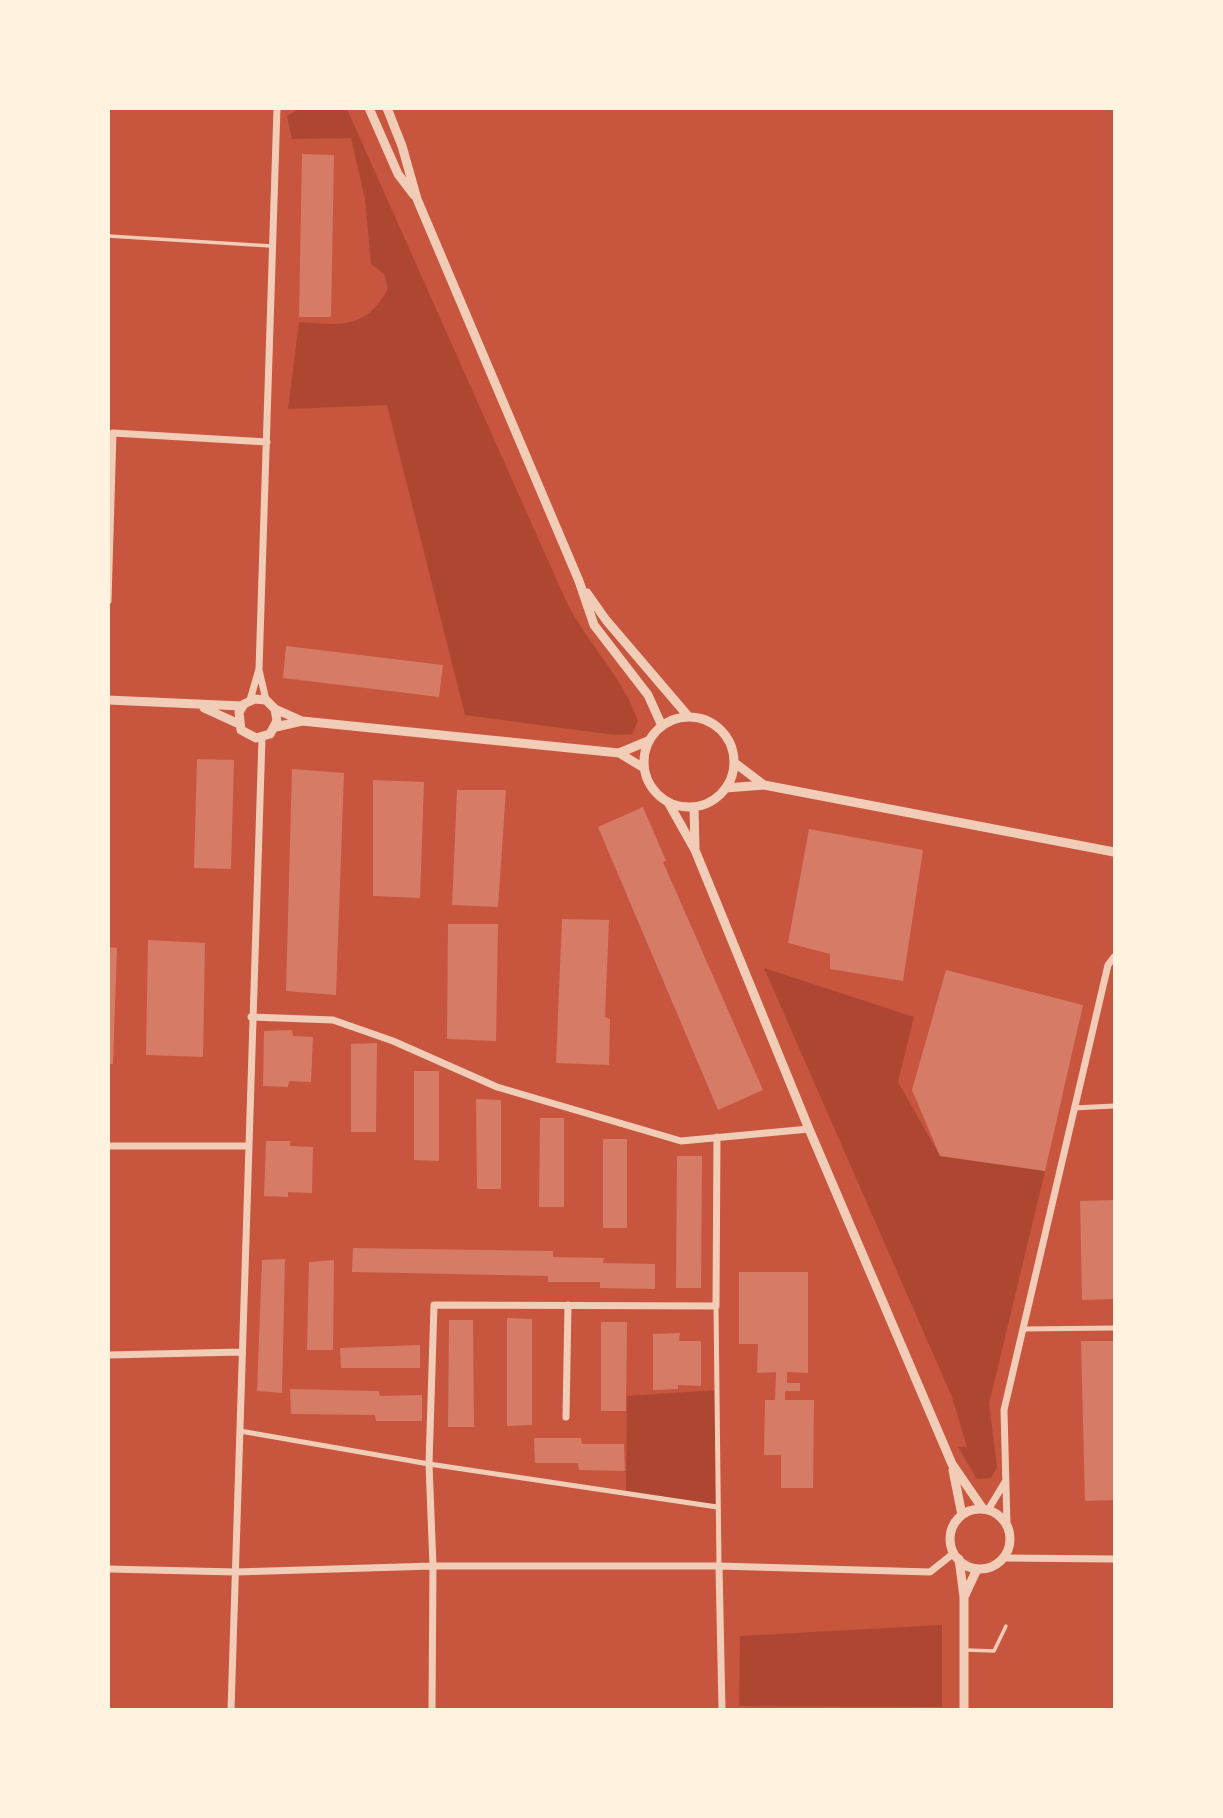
<!DOCTYPE html>
<style>
body{margin:0}
#map{position:relative;width:1223px;height:1818px;overflow:hidden;background:#c8553d;font-family:Ubuntu,sans-serif}
canvas{display:block}
.frame{position:absolute;inset:0;border:110px solid #fff3e0;pointer-events:none}
</style>
<div id="map">
<canvas width="1223" height="1818"></canvas>
<div class="frame"></div>
</div>
<script>
const ctx = document.querySelector('canvas').getContext('2d');
ctx.lineJoin = 'round';
function fill(path, color) {
  ctx.fillStyle = color;
  ctx.fill(path, 'evenodd');
}
function trace(path, color, width, dash) {
  ctx.strokeStyle = color;
  ctx.lineWidth = width;
  ctx.lineCap = dash ? 'butt' : 'round';
  ctx.setLineDash(dash || []);
  ctx.stroke(path);
}
const green = new Path2D(`
 M299,109H347L567,603C588,644 624,679 638,721L632,734L615,735L465,715L387,405L288,409L299,322C341,325 365,330 388,289L384,274L371,264L365,199L351,138L292,139L287,116Z
 M764,968L914,1017L898,1082L940,1156L1045,1171L989,1404L997,1467L991,1478L977,1479L958,1447H967L952,1397Z
 M716,1390L717,1507L626,1493L627,1396Z
 M942,1625V1707L739,1706L740,1636Z`);
const building = new Path2D(`
 M302,154L334,155L331,317H299Z
 M286,646L443,665L439,697L283,678Z
 M197,759L234,760L231,869L194,868Z
 M292,769L344,773L336,995L286,991Z
 M373,780L424,782L420,898L373,896Z
 M457,790H506L498,907L452,905Z
 M643,807L666,861L663,862L763,1090L718,1110L598,827Z
 M809,829L923,850L903,981L830,969V954L788,943Z
 M562,919L609,920L605,1017L610,1019L609,1065L556,1063Z
 M448,924H498L496,1041L447,1039Z
 M148,940L205,943L203,1057L146,1055Z
 M108,947L117,948L113,1064H108Z
 M946,970L1083,1005L1045,1171L940,1156L912,1090Z
 M292,1030L293,1036L313,1037L311,1082L289,1081L288,1087L263,1086L264,1031Z
 M377,1043L376,1132H351V1044Z
 M414,1071H439V1161L414,1160Z
 M476,1099L501,1100V1189H477Z
 M540,1118H564V1207H539Z
 M603,1139H627V1228H603Z
 M266,1141H290V1146L313,1147L312,1193L288,1192V1197L264,1196Z
 M677,1156H702L701,1288H676Z
 M1114,1200V1299L1082,1300L1080,1201Z
 M353,1248L553,1251V1257L604,1258L603,1263L655,1264V1289L600,1288V1282H548V1276L352,1272Z
 M285,1259L282,1393L257,1391L262,1260Z
 M334,1260L333,1350H307L309,1262Z
 M739,1272H808V1373L787,1372V1383H800V1391H785V1400H814L813,1488H781V1455H764L765,1400H775L776,1372L757,1373L758,1344H739Z
 M507,1318L532,1319V1425L507,1426Z
 M449,1320H473L474,1427H448Z
 M601,1322H627L626,1411H601Z
 M680,1333L679,1341H701V1386L678,1385V1389L653,1390V1334Z
 M1081,1341H1114V1500L1085,1501Z
 M420,1345V1368H341L340,1348Z
 M290,1389L379,1391L380,1396L422,1395V1421H376L375,1415L291,1414Z
 M534,1438H581L582,1444H624L625,1471L579,1470L578,1463H535Z`);
const service = new Path2D(`
 M108,236L271,246
 M966,1650L994,1651L1006,1626`);
const pedestrian = new Path2D(`
 M1074,1108L1114,1106
 M716,1306L719,1566
 M1023,1329L1114,1328
 M240,1431L429,1464L717,1507`);
const minor = new Path2D(`
 M108,601L113,433L267,442
 M259,670L266,700
 M250,700L259,669L277,108
 M251,1017L333,1020L393,1041L497,1087L681,1141L809,1129
 M108,1146H248
 M108,1355L242,1352
 M566,1417L568,1305
 M988,1510L1005,1482
 M1007,1525L1004,1410L1108,965L1114,957
 M1003,1558L1114,1559
 M719,1566L722,1710
 M108,1569L236,1572L433,1566H719L930,1572L954,1553
 M231,1710L262,738
 M432,1710L433,1566L429,1464L434,1305L716,1306L717,1137`);
const tertiary = new Path2D(`
 M369,108L398,174L414,195
 M387,108L402,146L417,199L579,581L594,625L648,695L662,726
 M587,593L606,620L688,716
 M108,700L242,706
 M204,708L239,724
 M275,709L277,721L270,734L256,738L241,730L239,712L244,704L255,699L266,700L275,709L302,721L619,753L644,768
 M644 762a45 45 0 1 1 90 0a45 45 0 1 1-90 0Z
 M276,727L302,721
 M619,753L648,741
 M735,763L764,785
 M726,788L764,785L1114,852
 M668,802L695,850L809,1129L952,1464L983,1509
 M694,807L695,847
 M953,1470L962,1515
 M950 1539a30 30 0 1 1 60 0a30 30 0 1 1-60 0Z
 M959,1559L964,1597V1710
 M965,1595L977,1569`);
fill(green, '#ae4732');
fill(building, '#d67c66');
trace(service, '#f1ccb7', 3.5);
trace(pedestrian, '#f1ccb7', 5);
trace(minor, '#f1ccb7', 7);
trace(tertiary, '#f1ccb7', 9);
</script>
